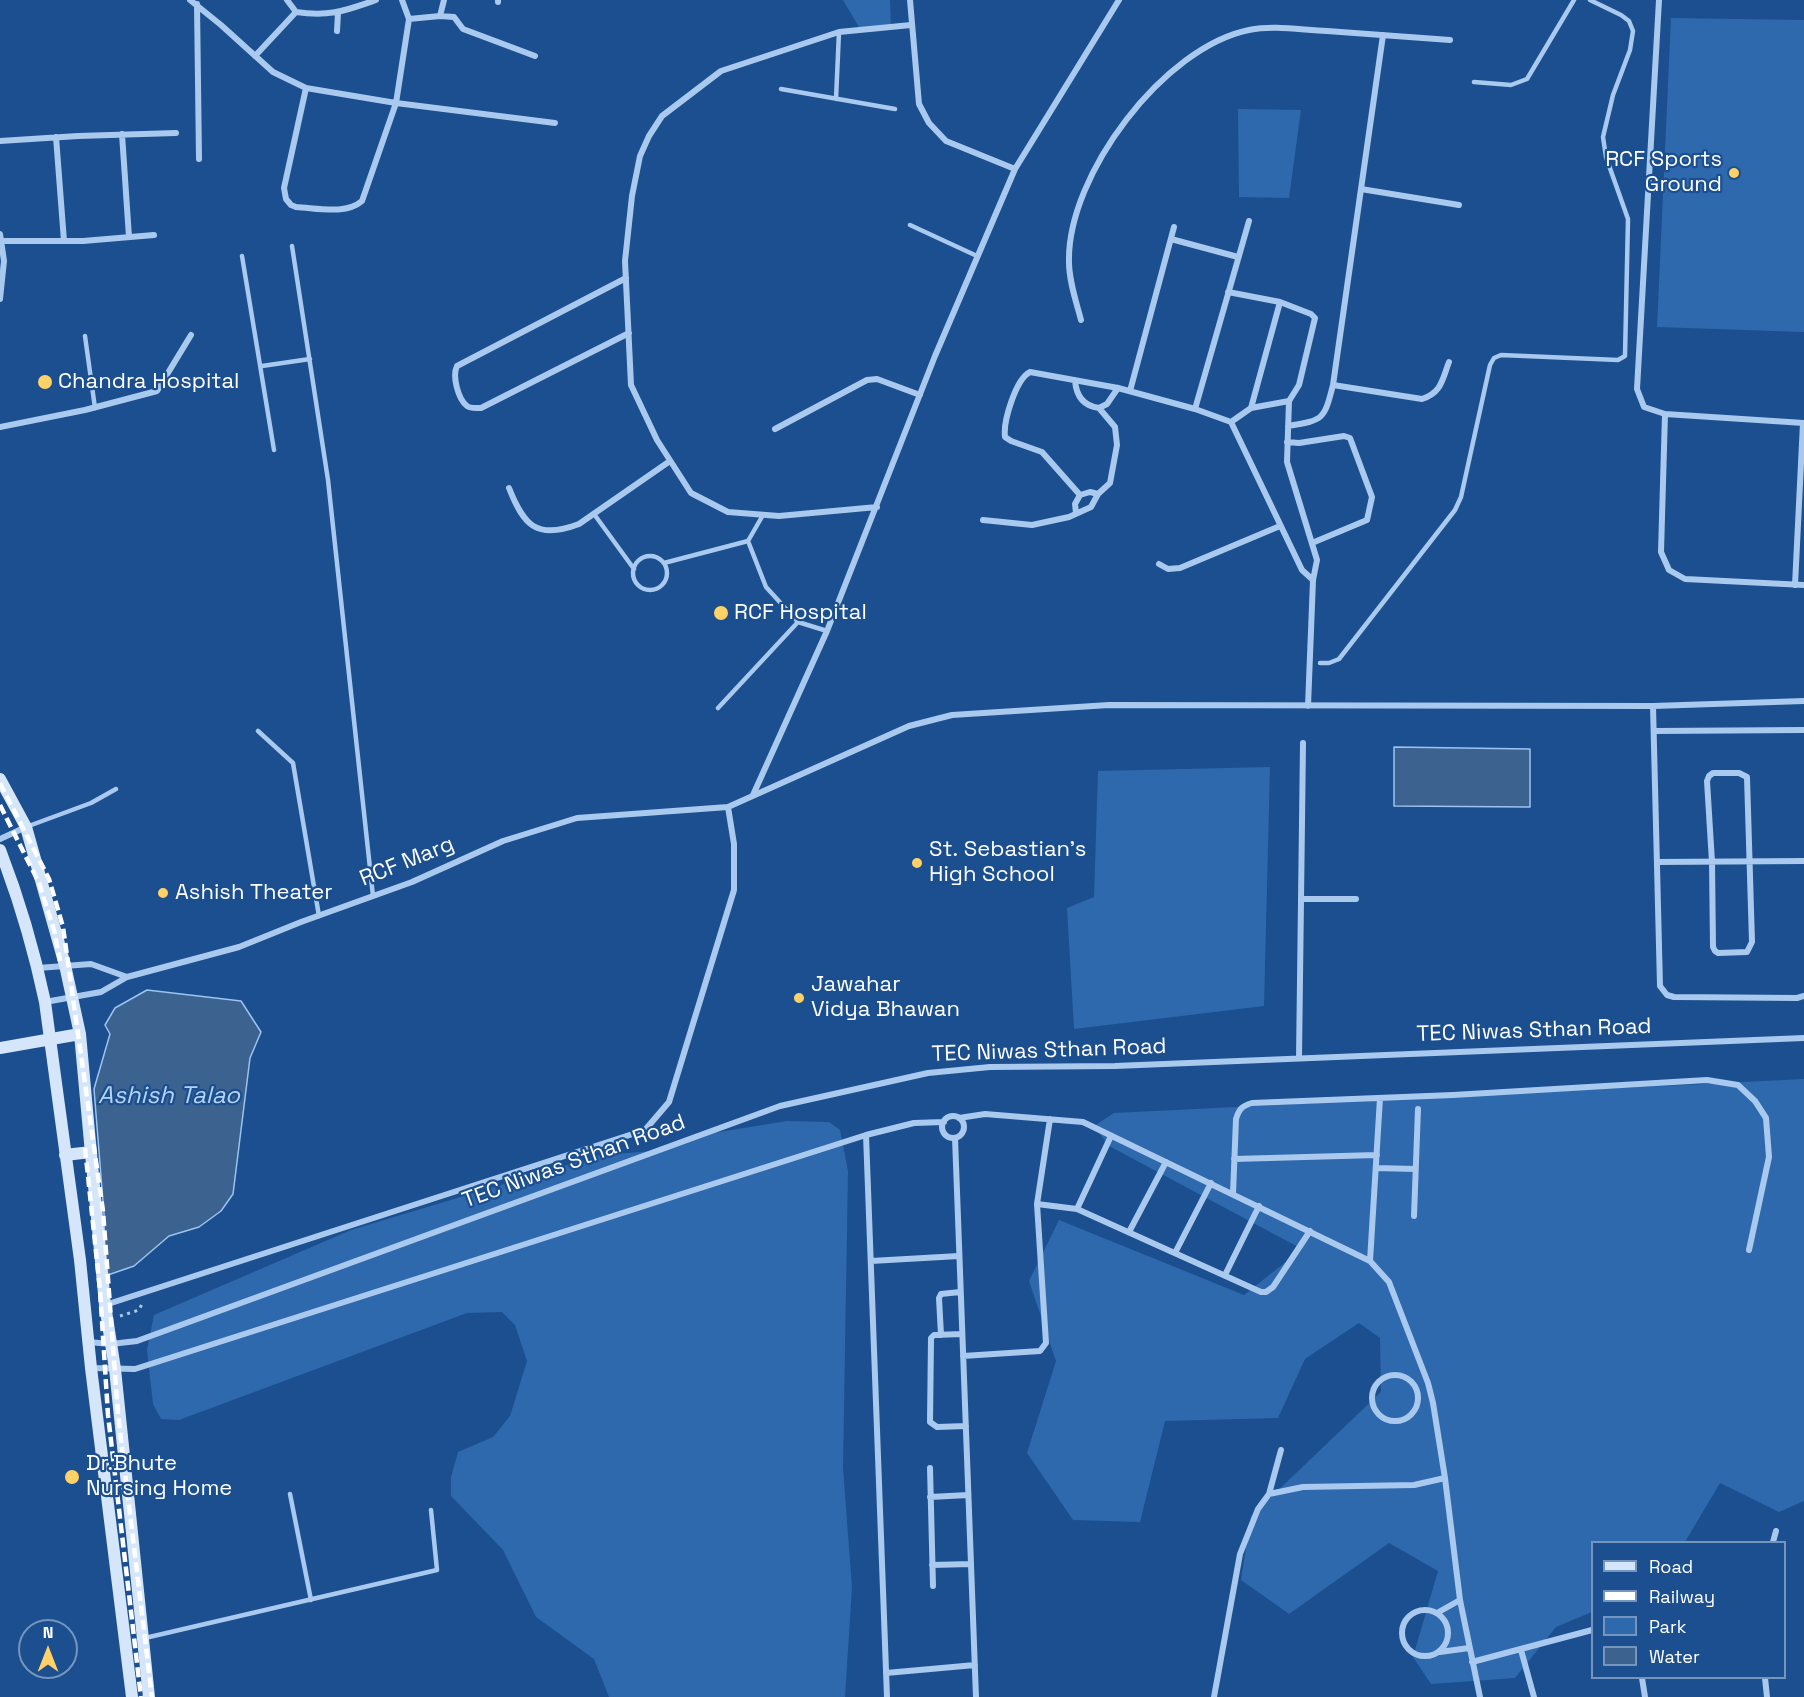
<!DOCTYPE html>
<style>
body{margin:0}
#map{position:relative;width:1804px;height:1697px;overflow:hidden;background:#1b4f8f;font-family:"Space Grotesk",sans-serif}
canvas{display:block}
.legend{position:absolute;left:1591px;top:1541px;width:195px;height:138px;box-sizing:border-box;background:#1b4f8f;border:2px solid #7695bc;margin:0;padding:8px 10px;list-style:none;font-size:18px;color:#fff}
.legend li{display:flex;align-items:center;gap:12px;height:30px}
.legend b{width:30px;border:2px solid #7695bc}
.north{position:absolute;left:18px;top:1619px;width:60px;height:60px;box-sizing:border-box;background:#1b4f8f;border:2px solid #7695bc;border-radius:50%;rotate:0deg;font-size:16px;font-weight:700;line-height:24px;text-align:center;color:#fff}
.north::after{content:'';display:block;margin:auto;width:21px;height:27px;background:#ffd166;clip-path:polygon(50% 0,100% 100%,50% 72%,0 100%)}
</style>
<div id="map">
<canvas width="1804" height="1697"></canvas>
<ul class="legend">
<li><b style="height:8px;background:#d6e6fa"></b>Road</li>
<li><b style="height:8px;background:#fff"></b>Railway</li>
<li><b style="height:16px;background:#2e69ad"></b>Park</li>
<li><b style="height:16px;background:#3c6290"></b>Water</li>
</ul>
<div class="north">N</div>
</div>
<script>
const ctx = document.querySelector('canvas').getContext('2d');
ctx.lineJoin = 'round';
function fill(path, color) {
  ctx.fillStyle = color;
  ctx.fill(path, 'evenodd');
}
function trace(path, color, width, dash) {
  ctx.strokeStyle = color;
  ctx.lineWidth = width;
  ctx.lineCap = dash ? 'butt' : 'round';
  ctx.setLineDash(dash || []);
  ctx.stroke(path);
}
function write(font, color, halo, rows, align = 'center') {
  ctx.font = font + ' "Space Grotesk",sans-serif';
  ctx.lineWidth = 4.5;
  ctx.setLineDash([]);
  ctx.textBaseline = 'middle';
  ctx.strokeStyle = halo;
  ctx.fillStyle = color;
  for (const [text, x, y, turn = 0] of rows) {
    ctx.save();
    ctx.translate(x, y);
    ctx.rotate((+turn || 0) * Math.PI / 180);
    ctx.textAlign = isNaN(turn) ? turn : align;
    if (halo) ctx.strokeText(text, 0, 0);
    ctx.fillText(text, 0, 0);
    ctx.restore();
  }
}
const green = new Path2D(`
 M843,0H890L891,28L860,29Z
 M1671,18L1804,20V332L1657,327Z
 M1238,109L1301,110L1289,198L1239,197Z
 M1270,767L1264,1006L1074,1029L1067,908L1094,897L1098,771Z
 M1804,1079V1501L1779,1512L1720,1483L1685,1542H1592V1612L1556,1627L1515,1678L1431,1684L1413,1657L1438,1571L1389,1543L1289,1614L1241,1580L1251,1516L1381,1392L1380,1338L1359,1323L1305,1359L1278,1418L1165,1421L1140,1522L1073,1520L1027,1453L1056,1361L1029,1281L1059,1220L1244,1295L1302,1249L1109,1146L1094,1126L1114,1113Z
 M787,1121L829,1122L840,1130L848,1171L843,1468L852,1587L845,1697H609L594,1659L536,1617L503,1550L451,1496V1477L458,1452L493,1437L510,1416L527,1361L515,1325L502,1312L467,1313L179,1420L161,1419L153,1404L147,1350L154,1315L351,1230L600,1155L654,1151L707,1134Z`);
const water = new Path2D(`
 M1394,747L1530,749V807L1394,806Z
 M147,990L241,1001L261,1032L250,1058L233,1194L221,1211L199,1227L169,1236L134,1266L105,1276L104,1214L94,1089L110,1034L105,1025L115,1008Z`);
const path = new Path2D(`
 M120,1316L139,1310L142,1304`);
const lane = new Path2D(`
 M1474,82L1511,85L1527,79L1574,0
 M781,89L895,109
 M836,99L839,32
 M910,225L977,256
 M292,246L328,480L373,896
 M242,256L274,450
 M85,336L95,408
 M262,366L310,359
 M594,514L634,569
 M633 573a17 17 0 1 1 34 0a17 17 0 1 1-34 0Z
 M664,563L748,541L763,515
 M798,622L827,631
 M1320,663H1329L1339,659L1455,510L1461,497L1490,365L1494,358L1501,355L1618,360L1625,356L1628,219L1606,157L1603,137L1613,95L1630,50L1633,31L1629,21L1621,15L1590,0
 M718,708L798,622L766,587L748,541
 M258,731L293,763L319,916
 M26,827L91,803L116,789
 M290,1494L311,1600
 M145,1638L437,1570L431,1510`);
const street = new Path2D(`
 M190,0L221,25L273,72L306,88L396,103L555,123
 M287,0L296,12
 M402,0L409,19
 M910,0L919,104L929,123L946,141L1015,169
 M1659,0L1637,389L1644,407L1665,414L1804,423
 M498,2V0
 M197,4L199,159
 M440,16L454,17L463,29L535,56
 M337,31L338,13
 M255,56L296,12C329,17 344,11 376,0
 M306,88L284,188L286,199L291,205L296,207C317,208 346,215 362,201L396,103L409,19L440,16L444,0
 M122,134L129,237
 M56,137L64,241
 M0,141L78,136L176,133
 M1361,189L1459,205
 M0,234L4,261L0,299
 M1171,239L1238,257
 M0,241H83L154,235
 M626,278L457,366C452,376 458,399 467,406C471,409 476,408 481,408L629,333
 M1228,292L1280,302L1251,408
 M1280,302L1311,314L1315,318L1299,385L1289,401
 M1081,320C1076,301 1069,281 1069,262C1067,175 1164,47 1249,30C1274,25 1301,30 1327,31C1368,34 1409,37 1450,40
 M1075,380C1076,395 1083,406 1099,408
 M1333,385L1383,35
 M1130,391L1174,227
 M1195,409L1249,221
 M1665,414L1661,552L1669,570L1685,579L1804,585
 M1231,422L1302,570L1313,580
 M1288,426C1324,420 1324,420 1333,385L1422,399C1442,392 1442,380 1449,362
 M0,427L85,410L157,391L191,335
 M775,429L867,380L877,379L920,395
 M1287,442L1299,443L1344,436L1350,438L1372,497L1367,520L1312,543
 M509,488C524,526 537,540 579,524L670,461
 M1080,495L1042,452L1011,441L1005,437C1003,421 1016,379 1030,372L1118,388L1195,409L1231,422L1251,408L1289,401L1287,462L1317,560L1313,580L1308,706
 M877,507L779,516L728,512L691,493L657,440L631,385L625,261L632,196L640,156L649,136L662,116L721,71L839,32L911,25
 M1076,513L1075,504L1080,495L1090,492L1098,494
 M983,520L1032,525L1069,517L1091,507L1098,494L1110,483L1117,445L1115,427L1099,408L1107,404L1118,388
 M1159,564L1168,569L1180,568L1280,526
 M1795,585L1803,423
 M1653,706L1660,986L1667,995L1674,997L1797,998L1804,996
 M1654,731L1804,730
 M1713,773H1739L1747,777L1752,942L1747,952L1718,953L1715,951L1713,947L1712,862L1707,781L1709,776Z
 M753,795L827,631L935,356L1015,169L1119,0
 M0,839L26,827
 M1657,862L1804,861
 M1301,899H1356
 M38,968L91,964L127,977
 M45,1002L101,992L127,977L239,947L301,922L412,882L503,841L577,818L728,807L909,726L952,715L1109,705L1653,706L1804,701
 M1299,1058L1303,743
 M942 1127a11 11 0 1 1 22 0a11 11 0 1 1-22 0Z
 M959,1118L985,1114L1083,1122L1370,1261L1389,1282L1428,1383L1433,1403L1445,1478L1460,1600L1480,1697
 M866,1135L887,1697
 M955,1138L976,1697
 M1234,1159L1377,1155
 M1376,1168L1415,1169
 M1233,1194L1236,1119C1239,1109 1242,1106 1252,1103L1453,1095L1707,1080L1738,1085L1755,1101L1766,1118L1769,1157L1749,1250
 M1037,1204L1050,1119
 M1077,1209L1111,1136
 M1414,1216L1418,1109
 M1129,1232L1166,1162
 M1175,1253L1211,1183
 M871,1261L959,1256
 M1370,1261L1380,1098
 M1225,1275L1259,1206
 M105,1305L645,1130L669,1102L734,890V844L728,807
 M962,1334L934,1335L931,1338L930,1422L937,1427L966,1426
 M941,1335L939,1298L941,1294L960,1292
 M88,1342L111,1344L137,1341L780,1106L928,1073L990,1067L1115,1066L1804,1038
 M963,1356L1040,1351L1046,1343L1037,1204L1077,1209L1261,1292H1266L1273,1287L1310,1231
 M91,1368L135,1369L866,1135L914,1123L944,1122
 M1372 1398a23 23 0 1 1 46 0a23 23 0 1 1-46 0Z
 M930,1468L933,1586
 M1269,1494L1281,1450
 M930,1497L968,1495
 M1773,1542L1776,1531
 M932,1565L971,1564
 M1402 1633a23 23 0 1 1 46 0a23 23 0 1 1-46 0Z
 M1437,1613L1460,1600
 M1521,1650L1534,1697
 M1440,1652L1469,1648
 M1472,1662L1592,1630
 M886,1673L975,1665
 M1642,1678L1645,1697
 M1765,1678L1767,1697
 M1214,1697L1240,1554L1258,1509L1269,1494L1303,1487L1414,1485L1445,1478`);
const secondary = new Path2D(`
 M0,779L26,827L65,965L80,1034L105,1305L115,1369L149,1697
 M0,850C19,899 34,950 45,1002L80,1260L91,1368L132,1697
 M0,1048L80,1034
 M65,1155L91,1152`);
const rail = new Path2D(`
 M0,783L49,879L63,927L103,1211L118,1414L152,1697
 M0,805L39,883L54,930L60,961
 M85,1148L100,1290L108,1415L141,1697`);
const markers = [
 [1734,173,6,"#ffd166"],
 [45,382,8,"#ffd166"],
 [721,613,8,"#ffd166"],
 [917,863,6,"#ffd166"],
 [163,893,6,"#ffd166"],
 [799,998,6,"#ffd166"],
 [72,1477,8,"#ffd166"]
];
const poiNames = [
 ["RCF Sports",1722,160,"right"],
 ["Ground",1722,185,"right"],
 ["Chandra Hospital",58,382],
 ["RCF Hospital",734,613],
 ["St. Sebastian's",929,850],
 ["High School",929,875],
 ["Ashish Theater",175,893],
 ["Jawahar",811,985],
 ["Vidya Bhawan",811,1010],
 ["Dr.Bhute",86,1464],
 ["Nursing Home",86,1489]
];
const streetNames = [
 ["RCF Marg",407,862,-22],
 ["TEC Niwas Sthan Road",1534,1031,-2],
 ["TEC Niwas Sthan Road",1049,1051,-2],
 ["TEC Niwas Sthan Road",574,1162,-20]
];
const waterNames = [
 ["Ashish Talao",169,1096]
];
fill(green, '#2e69ad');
fill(water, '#3c6290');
trace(water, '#9cc4f0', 1.5);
trace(path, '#a9c9ee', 3, [3, 4.5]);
trace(lane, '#a9c9ee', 4.5);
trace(street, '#a9c9ee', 6);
trace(secondary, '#d6e6fa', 12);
trace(rail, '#fff', 4.5, [10, 4.5]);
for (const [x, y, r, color] of markers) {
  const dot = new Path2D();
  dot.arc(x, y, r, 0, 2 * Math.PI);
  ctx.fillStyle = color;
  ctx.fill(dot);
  trace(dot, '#1b4f8f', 2);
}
write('22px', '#fff', '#1b4f8f', poiNames, 'left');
write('22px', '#fff', '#1b4f8f', streetNames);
write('italic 24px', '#b5d3f5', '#1b4f8f', waterNames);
</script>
